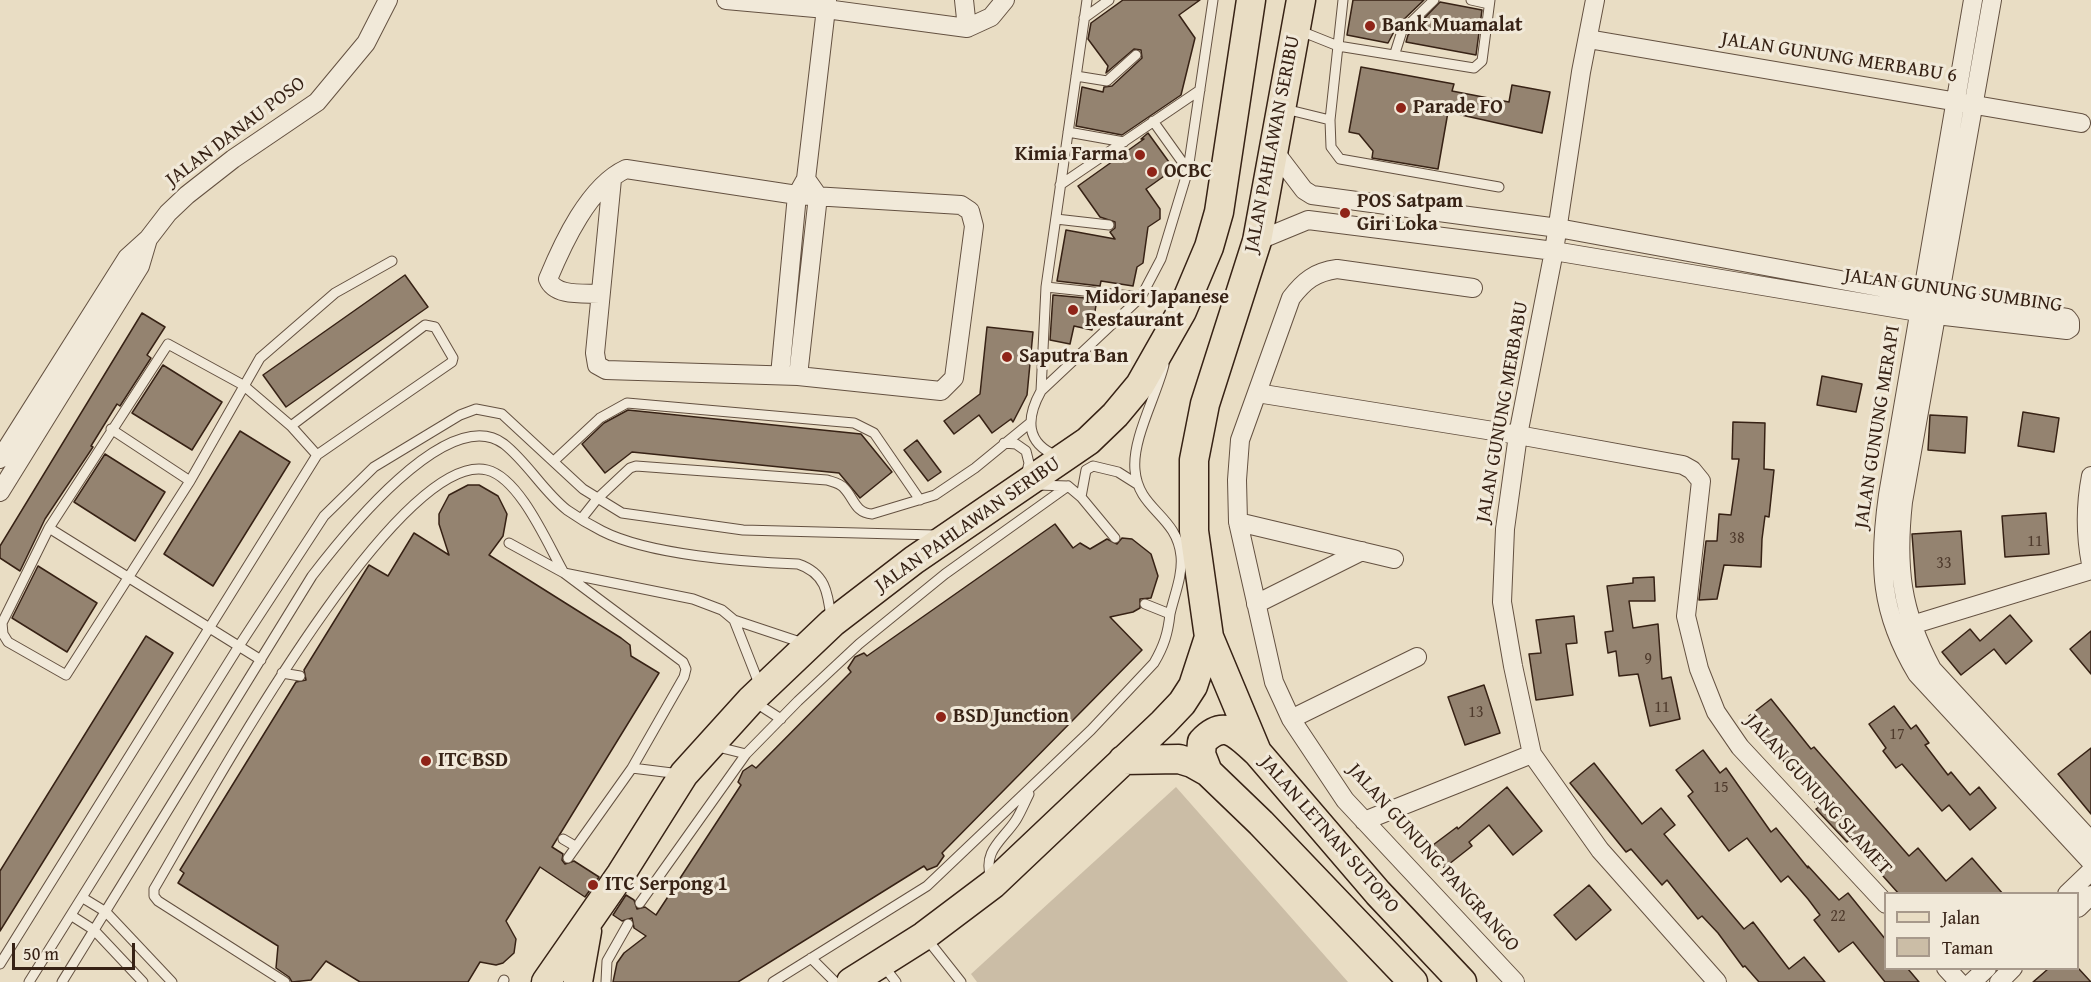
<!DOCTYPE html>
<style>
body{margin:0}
#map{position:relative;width:2091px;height:982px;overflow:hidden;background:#e9ddc4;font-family:"Gentium Book Plus",serif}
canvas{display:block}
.legend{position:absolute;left:1884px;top:892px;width:195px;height:78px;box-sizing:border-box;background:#f1e9d9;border:2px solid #a7998b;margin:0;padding:8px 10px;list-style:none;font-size:18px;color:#372215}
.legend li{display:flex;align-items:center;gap:12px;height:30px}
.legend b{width:30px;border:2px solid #a7998b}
.scale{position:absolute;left:12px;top:943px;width:123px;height:27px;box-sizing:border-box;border:3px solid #372215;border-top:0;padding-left:8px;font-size:18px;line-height:21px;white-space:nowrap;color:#372215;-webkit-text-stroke:4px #f1e9d9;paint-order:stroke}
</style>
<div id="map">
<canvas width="2091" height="982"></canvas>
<ul class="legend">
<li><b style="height:8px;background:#e9ddc4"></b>Jalan</li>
<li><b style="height:16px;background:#cbbda6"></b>Taman</li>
</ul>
<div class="scale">50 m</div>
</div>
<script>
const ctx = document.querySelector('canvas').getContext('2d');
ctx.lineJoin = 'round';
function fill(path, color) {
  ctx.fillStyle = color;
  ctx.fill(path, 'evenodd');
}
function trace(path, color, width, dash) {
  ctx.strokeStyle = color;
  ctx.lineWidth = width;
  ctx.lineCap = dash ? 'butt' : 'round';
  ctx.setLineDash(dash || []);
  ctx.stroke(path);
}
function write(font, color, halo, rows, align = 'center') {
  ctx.font = font + ' "Gentium Book Plus",serif';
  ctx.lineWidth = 6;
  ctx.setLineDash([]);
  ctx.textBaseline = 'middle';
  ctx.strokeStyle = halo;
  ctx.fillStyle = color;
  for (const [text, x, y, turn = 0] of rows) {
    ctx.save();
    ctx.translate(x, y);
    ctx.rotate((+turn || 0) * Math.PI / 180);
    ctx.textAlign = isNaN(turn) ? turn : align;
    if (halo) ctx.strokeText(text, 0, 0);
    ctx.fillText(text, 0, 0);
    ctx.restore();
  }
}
const green = new Path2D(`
 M1176,787L1348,982H977L971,974Z`);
const building = new Path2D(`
 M1123,0H1200L1179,15L1195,38L1181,95L1122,135L1076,126L1082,87L1103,92L1104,87L1112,86L1142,58L1141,50L1134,49L1106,73L1108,66L1088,39L1091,23Z
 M1353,0H1424L1397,26L1388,43L1347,35Z
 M1440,2L1482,10L1476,55L1406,42L1408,35Z
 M1361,67L1454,84L1452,91L1509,102L1512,85L1550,92L1542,133L1448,112L1438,169L1372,158L1373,151L1359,134L1349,132Z
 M1148,133L1174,169L1146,189L1160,209V219L1148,227L1143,263L1137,267L1133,286L1101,281L1100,286L1057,281L1066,230L1115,239L1110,232L1115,228V222L1100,217L1078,186L1144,139H1141Z
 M405,275L428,307L286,407L263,375Z
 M1053,295L1097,299L1092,330L1074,326L1070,344L1050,340Z
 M142,313L165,327L147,355L151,358L120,406L117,404L91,446L93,447L45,519L20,571L0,558V546Z
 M987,327L1033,332L1027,395L1013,422L1011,419L992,433L979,415L954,434L944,421L980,394Z
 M163,365L222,402L192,450L132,413Z
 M1822,376L1862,384L1856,412L1817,405Z
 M628,410L861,434L892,472L860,498L839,473L632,452L605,473L582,444L604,423Z
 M2023,412L2059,418L2054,452L2018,446Z
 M1930,415L1967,417L1965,453L1928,450Z
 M1733,422L1765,423L1764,469L1774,470L1769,517L1765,516L1762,539L1761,567L1724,565L1717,599L1699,600L1706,541H1717L1719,514L1731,515L1739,459H1732Z
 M240,431L290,462L213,586L164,554Z
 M917,440L941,472L928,481L904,450Z
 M105,454L165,492L135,541L74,502Z
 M468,485H479L498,496L507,514L503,536L489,555L621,638L630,645L631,656L659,673L552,847L563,854L562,860L565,864L574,861L599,877L585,897L540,867L506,921L516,939L514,953L503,963L496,965L480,962L468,982H360L326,961L311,980L292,982L289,977L276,968L278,946L178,883L184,873L180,870L296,682L306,680L304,670L369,565L388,576L414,533L449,555L439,524V514L449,495Z
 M2046,513L2049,554L2005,557L2002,516Z
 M1055,524L1073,548L1080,543L1090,549L1107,539L1117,544L1122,538L1132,539L1151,554L1158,576L1151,598L1140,599V608L1133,612L1110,617L1142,650L942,853L944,856L937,866L927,870L924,866L738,982H613L617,963L624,953L646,936L634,928L632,918L622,921L613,915L626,895L634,900L637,909L645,907L656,915L741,785L738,782L743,771L752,765L756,768L851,672L848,668L855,657L864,653L867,656Z
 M1961,531L1965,584L1916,587L1912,534Z
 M38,566L97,603L67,652L12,618Z
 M1654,577L1655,601H1629L1633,628L1658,624L1662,679L1671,677L1680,719L1650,726L1638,674L1619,676L1616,651L1608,653L1605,632L1613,631L1607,586L1633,583V578Z
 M2010,615L2032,641L2006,664L1994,649L1961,675L1942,652L1970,629L1980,641Z
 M1574,616L1577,643L1566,644L1573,695L1536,700L1529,654L1541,653L1536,620Z
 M2091,631V674L2070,649Z
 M146,636L173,653L0,931V871Z
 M1484,685L1500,733L1465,745L1448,697Z
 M1771,699L1811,749L1814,747L1909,856L1918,848L1946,881L1972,858L2003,894H1899L1850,839L1847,842L1816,809L1819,807L1749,716Z
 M1894,706L1911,729L1916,725L1929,743L1925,745L1948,775L1951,772L1970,795L1979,787L1996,808L1970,830L1949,805L1942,811L1902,764L1896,768L1883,751L1886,748L1869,724Z
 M2091,748V814L2058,774Z
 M1703,750L1720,773L1726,768L1771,832L1776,828L1808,868V866L1839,900L1848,893L1886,940V969H1908L1919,982H1885L1853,942L1839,952L1814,920L1820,915L1808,899L1788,876L1781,882L1747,838L1729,851L1688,796L1693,792L1676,770Z
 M1594,763L1642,824L1661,808L1675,825L1664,834L1744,929L1753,922L1789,969L1804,957L1825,982H1759L1745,966L1743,967L1718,933L1702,916L1698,919L1667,880L1662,885L1631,849L1626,852L1570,783Z
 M1507,787L1542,831L1513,855L1489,825L1469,842L1472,846L1444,868L1429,848L1457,827L1458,829Z
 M1589,885L1611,910L1576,940L1554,915Z
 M2048,969H2079L2091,982H2033Z`);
const service = new Path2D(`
 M1343,0L1338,46L1474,68L1482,61L1490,0
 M1471,0L1489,4
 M1084,18L1109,0
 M1395,53L1402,31L1434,0
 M1076,76L1107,81L1136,55
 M1285,109L1330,120L1338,46L1298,30
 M1330,120L1331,147L1340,159L1499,187
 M1153,121L1188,170
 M1068,132L1124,142
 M1060,185L1200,90
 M1056,219L1109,225
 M1046,287L1141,297
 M1164,365C1156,397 1132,439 1135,470C1138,510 1177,515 1181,556C1183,575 1174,596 1170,614
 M1041,391L1046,287L1087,0
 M111,429L190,481
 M1004,443L1016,444L1026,451L1029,463L1026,476
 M317,455L291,426L243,385L168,344L49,528L2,623L3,634L8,642L66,675L190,481L260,358L335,293L392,261
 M1057,456C1025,443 1026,418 1041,391L1141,297L1161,259L1188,170L1213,0
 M555,460L600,418L627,403L854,423L874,433L920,500
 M1037,485L1068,486
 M1081,497L1086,470L1093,466L1118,472L1137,484
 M582,518L597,499L630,468L636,466L827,480C833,482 840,483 844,488C854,498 855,513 872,514L935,495L975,468L1030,423
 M49,528L261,660
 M509,543L564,573L683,662L686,669L684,677L632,768L568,858
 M734,620L803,643
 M282,673L300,676
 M753,701L781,719
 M714,746L746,754
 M632,768L680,774
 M563,839L575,846
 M991,878C982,851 1003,840 1016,820C1021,812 1025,802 1029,794
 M83,898L106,912L172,982
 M640,903L746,754L798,701L859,644L945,574L1068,486L1081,497L1115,538
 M72,916L94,930L143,982
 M927,939L961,982
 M811,958L835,982
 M0,964L317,455L452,362L453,358L435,327L425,325L291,426
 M883,965L896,982
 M29,982L239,646L324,516L374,467L460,415L476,409L502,414L583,489L622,513L743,530L935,535
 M62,982L312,576C342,537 448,402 504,444C528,463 543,491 567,510C577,517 590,525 602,531C649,555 744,562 798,564C825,573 828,592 831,618
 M285,982L158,901L154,896V889C198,815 395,448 487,470C520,478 548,545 564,573L693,599L722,610L734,620L760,686
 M503,982L504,980
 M606,982L607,961L628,924
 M773,982L927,886L1091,730L1154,663C1164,646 1168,633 1170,614L1145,604`);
const minor = new Path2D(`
 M726,0L826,9L967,28L991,17L1005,0
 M964,0L967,28
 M1595,0L1581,72L1554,251L1518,435L1505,529L1502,602L1513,666L1532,754L1600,850L1717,982
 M1973,0L1888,495C1878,566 1880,612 1917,674L2091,862
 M1992,0L1903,502C1896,567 1901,611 1932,669L2091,841
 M1588,39L2081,123
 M806,179L827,0
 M1257,241L1308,220L1554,251L1936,315L2067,330L2070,328V322L2067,318L1922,295L1558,228L1312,195L1304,190L1275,152
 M1473,288L1337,269C1315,272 1304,281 1291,298L1240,440L1237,480L1238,522L1274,682L1291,719L1345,800L1515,982
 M600,294C584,293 555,297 548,279C563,243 589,186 626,169L797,195L961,205L970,211L974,226L954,378L941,391L798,376L606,370L597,365L595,353L612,179
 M780,375L797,195L806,179L818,196L798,376
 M1257,393L1518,435L1683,465L1692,470L1701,481L1686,616L1699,669L1716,712L1740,747L1886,904
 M0,459L127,258L148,239L168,213L187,195L233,159L317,102L366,43L388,0
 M2091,476C2085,507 2085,533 2091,564
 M0,492L140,266L148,239
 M1238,522L1394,559
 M1256,604L1362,551
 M1902,628L2091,570
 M1291,719L1417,657
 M1364,821L1532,754
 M2067,894L2091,871
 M2078,908L2091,895
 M1946,968L1959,982
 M1972,982L1987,968
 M1999,982L2013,968`);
const primary = new Path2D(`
 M1209,637L1257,752L1378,893L1462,982
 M1123,760L1179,759L1192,763L1208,772L1261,823L1413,982
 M1208,772L1201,754L1202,742C1224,718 1237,734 1257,752
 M546,982L621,874L684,774L751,700L832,623L914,560L1088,441L1115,415L1140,385L1182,311L1209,247L1219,212L1251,0
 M578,982L587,931
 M851,982L924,936L993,884L1163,723L1182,703L1193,686L1209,637L1194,531V460L1205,404L1257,241L1301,0`);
const markers = [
 [1370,26,6,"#8f2418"],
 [1401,108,6,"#8f2418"],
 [1140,155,6,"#8f2418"],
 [1152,172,6,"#8f2418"],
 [1345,213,6,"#8f2418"],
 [1073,310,6,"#8f2418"],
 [1007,357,6,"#8f2418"],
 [941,717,6,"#8f2418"],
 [426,761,6,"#8f2418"],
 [593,885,6,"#8f2418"]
];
const numberNames = [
 ["38",1737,539],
 ["11",2035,542],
 ["33",1944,564],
 ["9",1648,660],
 ["11",1662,708],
 ["13",1476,713],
 ["17",1897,735],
 ["15",1721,788],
 ["22",1838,917]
];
const poiNames = [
 ["Bank Muamalat",1382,26],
 ["Parade FO",1413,108],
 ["Kimia Farma",1128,155,"right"],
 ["OCBC",1164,172],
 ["POS Satpam",1357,202],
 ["Giri Loka",1357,225],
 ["Midori Japanese",1085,298],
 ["Restaurant",1085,321],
 ["Saputra Ban",1019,357],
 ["BSD Junction",953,717],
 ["ITC BSD",438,761],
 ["ITC Serpong 1",605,885]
];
const streetNames = [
 ["JALAN GUNUNG MERBABU 6",1839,58,9],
 ["JALAN DANAU POSO",236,132,-37],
 ["JALAN PAHLAWAN SERIBU",1273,144,-79],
 ["JALAN GUNUNG SUMBING",1953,291,8],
 ["JALAN GUNUNG MERBABU",1503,412,-80],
 ["JALAN GUNUNG MERAPI",1878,427,-81],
 ["JALAN PAHLAWAN SERIBU",968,525,-35],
 ["JALAN GUNUNG SLAMET",1818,795,48],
 ["JALAN LETNAN SUTOPO",1329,835,49],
 ["JALAN GUNUNG PANGRANGO",1433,858,48]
];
fill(green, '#cbbda6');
fill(building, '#948370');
trace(building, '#372215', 1.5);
trace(service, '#645141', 11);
trace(minor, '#645141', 20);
trace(primary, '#372215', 31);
trace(service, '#f1e9d9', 9);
trace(minor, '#f1e9d9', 18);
trace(primary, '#e9ddc4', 28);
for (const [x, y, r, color] of markers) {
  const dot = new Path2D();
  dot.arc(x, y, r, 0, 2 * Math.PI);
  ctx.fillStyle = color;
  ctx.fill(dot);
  trace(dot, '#f1e9d9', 2);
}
write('16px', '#4e3a2c', null, numberNames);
write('bold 20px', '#372215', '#f1e9d9', poiNames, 'left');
write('20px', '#372215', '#f1e9d9', streetNames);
</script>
